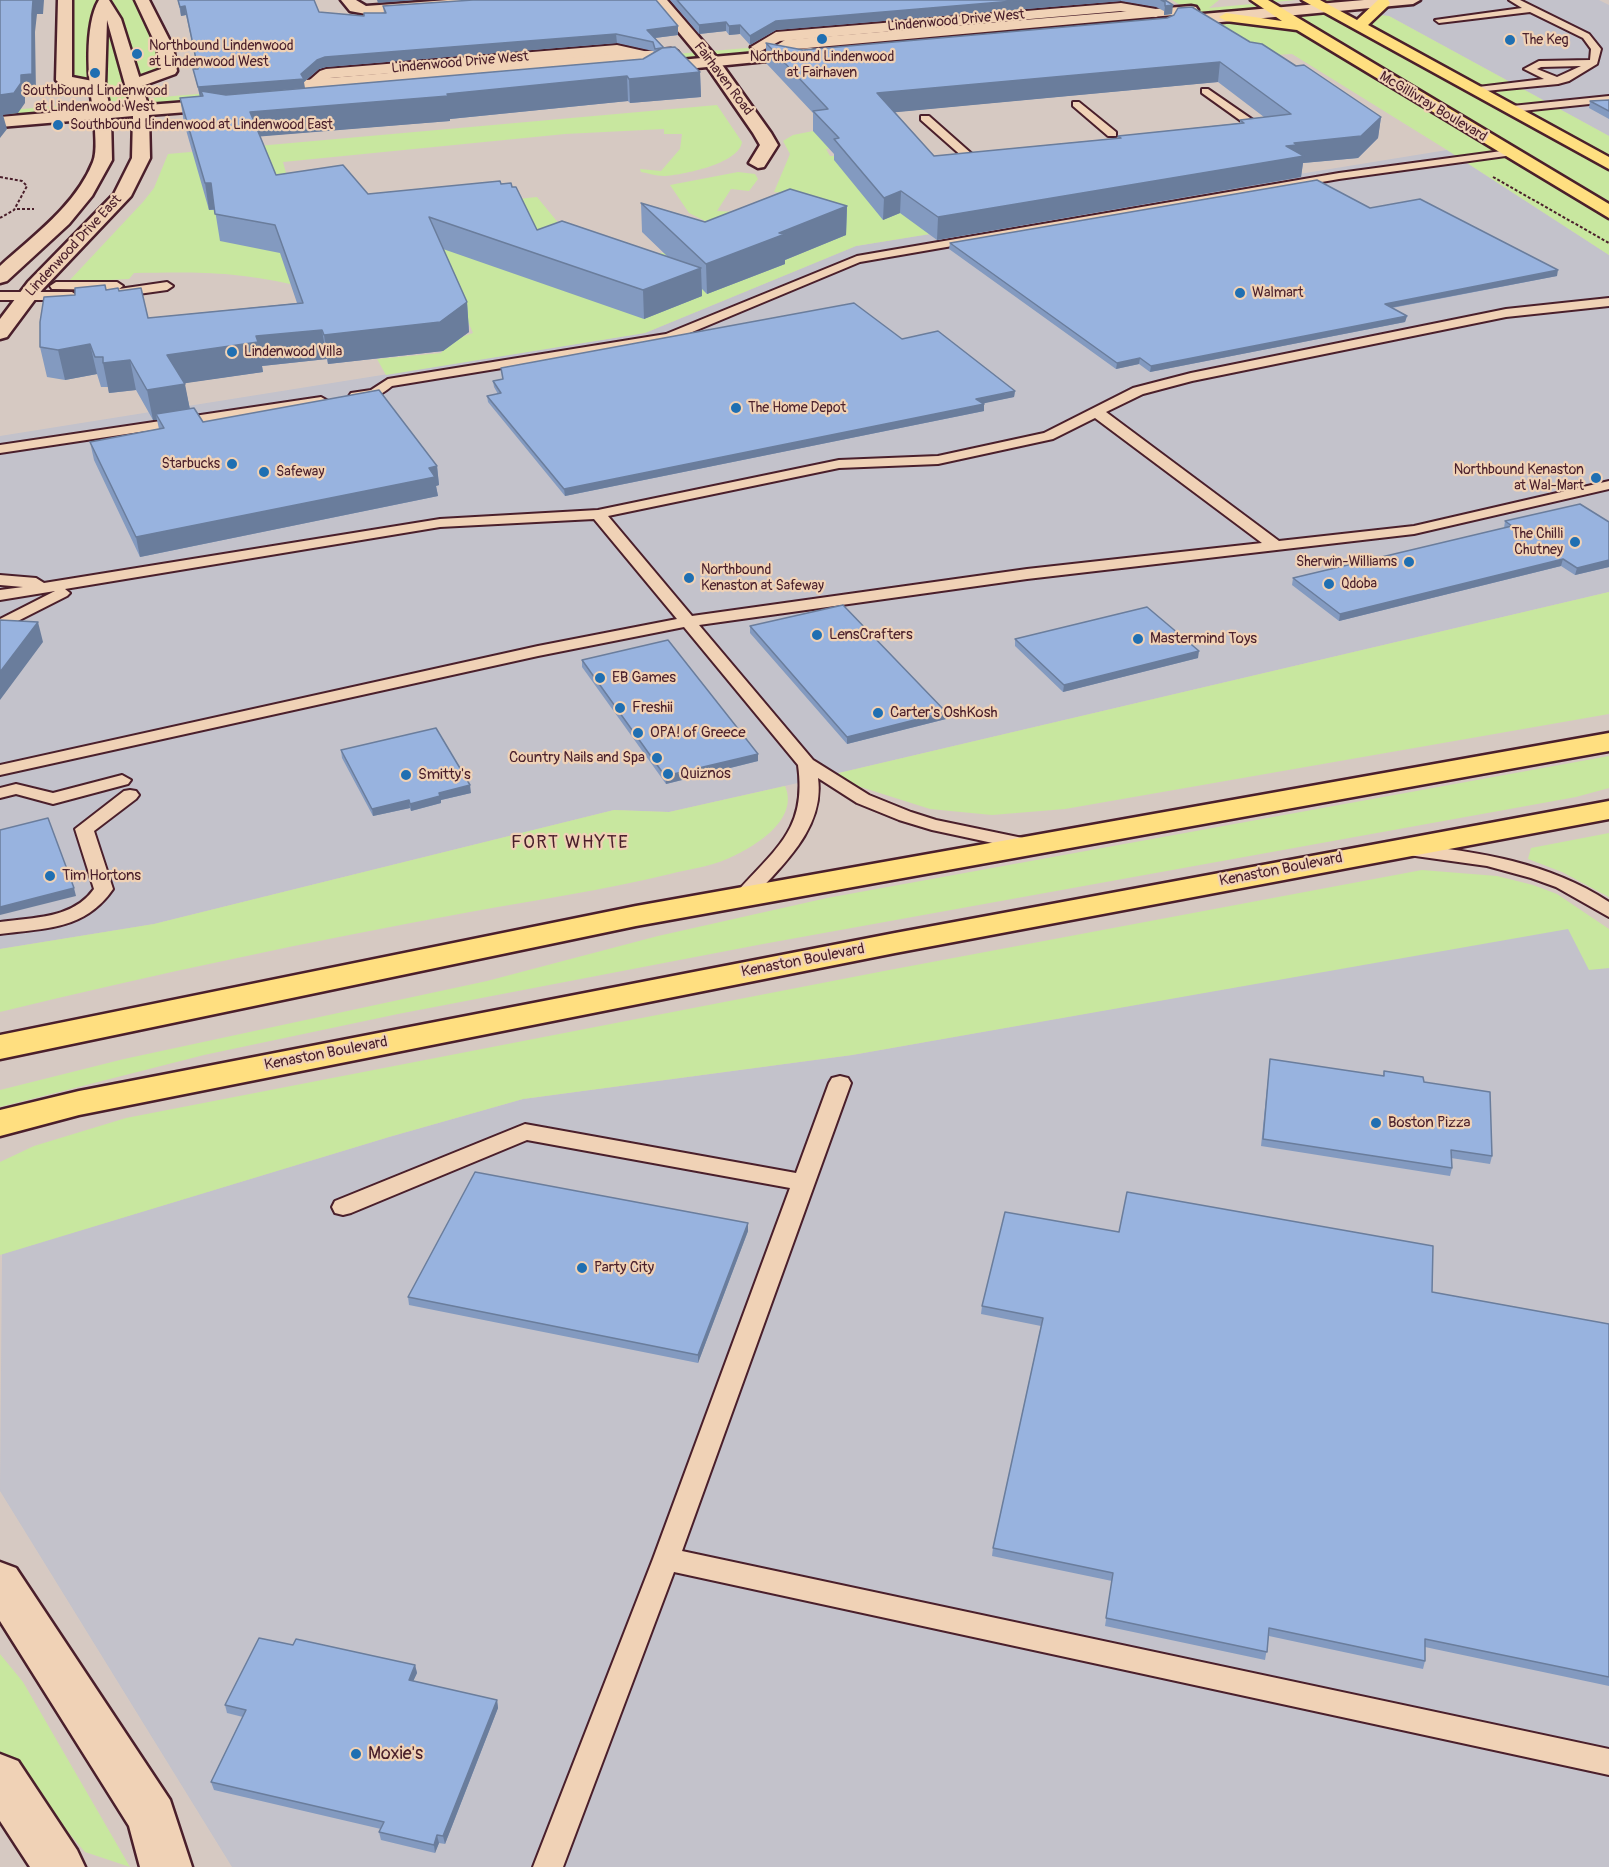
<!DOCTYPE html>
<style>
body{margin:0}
canvas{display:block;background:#d6c9c2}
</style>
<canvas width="1609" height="1867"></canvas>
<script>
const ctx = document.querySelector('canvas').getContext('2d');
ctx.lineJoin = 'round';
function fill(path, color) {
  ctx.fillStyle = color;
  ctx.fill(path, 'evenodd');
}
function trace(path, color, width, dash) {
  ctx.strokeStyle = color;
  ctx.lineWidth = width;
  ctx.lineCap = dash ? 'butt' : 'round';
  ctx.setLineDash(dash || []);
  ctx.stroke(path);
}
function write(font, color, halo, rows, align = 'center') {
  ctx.font = font + ' Pangolin,sans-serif';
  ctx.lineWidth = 4.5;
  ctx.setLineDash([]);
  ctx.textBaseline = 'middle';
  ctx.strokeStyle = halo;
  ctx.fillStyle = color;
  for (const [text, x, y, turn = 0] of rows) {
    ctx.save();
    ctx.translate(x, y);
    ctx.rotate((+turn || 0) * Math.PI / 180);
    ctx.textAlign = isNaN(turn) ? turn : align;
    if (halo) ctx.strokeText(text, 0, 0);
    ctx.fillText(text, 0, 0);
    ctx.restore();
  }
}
const built = new Path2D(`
 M1413,0H1599L1609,5V136L1389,16L1370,14L1383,3Z
 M1447,150L1609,255V592L826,776L807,764L811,780L669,812L614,810L154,924L0,949V436L645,333L856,246Z
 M1569,928L1589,969L1609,968V1867H232L0,1491L2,1254L389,1137L523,1099L852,1055Z`);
const green = new Path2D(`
 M65,0H142L169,71L135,84L138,99L759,47L776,37L1121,7L1156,13L1187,9L1172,0H1219L1209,8L1262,3L1258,0H1296L1264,3L1278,13L1323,8L1309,0H1413L1325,8L1358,27L1370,14L1389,16L1609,136V255L1447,150L1292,54L1256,56H777L141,111L137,100L101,102L103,115L0,122V111L101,102L97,86L64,80ZM1282,16L1304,29L1230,17Z
 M717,105L742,142C739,164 682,175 664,176C656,176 648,173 641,172L640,169L661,171L680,149L682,134H664V129L565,134L283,162L289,184L363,215L537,197L560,225L655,253H674L787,193L774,192L790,154L783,141L793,135L813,131L832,148L826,149L830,156H837L998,223L856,246L645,333L386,375L377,359L441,353C448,340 461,337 473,333L447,274L297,277L290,284C232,271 193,272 134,273L129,279L68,282L143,202L154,188L168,154Z
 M738,172L755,174L758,179L749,191L731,189L717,211L736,212L709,223L689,213L670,185Z
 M1609,592V714L1065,809L992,815L930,809L826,776Z
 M1609,756V788L1576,797L763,944L398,1014L204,1055L0,1107V1090L124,1059L487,981L658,936L827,898Z
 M785,786C800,820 753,848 727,859C709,867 688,869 670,874C604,890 536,900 470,912C312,941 155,974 0,1012V949L154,924L614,810L669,812Z
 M1609,833V897L1562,872L1528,859L1531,848Z
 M1422,870L1497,876L1533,885L1557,894L1609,929V968L1589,970L1568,929L852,1055L523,1099L389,1137L0,1255V1162L34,1146L126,1118L884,971Z
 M0,1654L23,1682L130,1867L85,1852L0,1753Z`);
const path = new Path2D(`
 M0,177L22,181L27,186L14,210L0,218
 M1493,177L1609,243
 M17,209H34`);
const service = new Path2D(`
 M1509,0H1520L1589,34L1601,49L1597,64L1569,81L1558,84L1475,92L1473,90L1478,87L1544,79L1524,69L1539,61L1590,60L1591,49L1583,38L1530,12L1439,23L1435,20L1522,8ZM1581,66L1557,77L1537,69L1541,67Z
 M1202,89H1208L1253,120L1255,131L1234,136V132L1246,128L1244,123L1202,93Z
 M1609,96V102L1512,112L1507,109L1512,106Z
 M1073,102H1079L1116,132V136H1108L1073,106Z
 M921,116H929L972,154L993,162L988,165L964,158L921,120Z
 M1509,150L1513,151V155L1339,179L860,262L673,340L392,386C381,395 362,407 349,396L351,393L371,390L388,379L666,334L857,256L1339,173Z
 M56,282H117L123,286L119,289L167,282L173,286L167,290L117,297L111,293L116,290L52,289L50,286Z
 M0,292H72L78,296L72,300H0Z
 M1609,298V306L1506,317L1192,381L1143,394L1106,412L1279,541L1414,526L1609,481V489L1414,534L1027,579L699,625L813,760L869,795L911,812L936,820L1037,841L1039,845L1037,849L1030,851L932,830L899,820L857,803L818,778C825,829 781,866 751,900H737L734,896L737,892C776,848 807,829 798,765L684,627L538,656L0,775V765L538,646L677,619L594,519L440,527L65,589L70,593L67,596L0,630V619L55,591L0,600V590L23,587L0,585V575L36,578L44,583L440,519L598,510L839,460L938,456L1044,433L1133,388L1191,373L1506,309ZM1095,418L1262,543L1027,569L692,616L608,516L839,468L938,464L1053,439Z
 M321,397L328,401L326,404L0,453V445Z
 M122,775L131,780L128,784L53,804L16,794L0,798V788L16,784L53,793Z
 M130,790L136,791L139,795L136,799L94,831L113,889C85,930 45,928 0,934V922C34,917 73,919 94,889L75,829L124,791Z
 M1408,844C1479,852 1548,862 1609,902V917L1556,887L1531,878L1487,866L1401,854L1399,850Z
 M840,1076L848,1078L851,1083L682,1551L1609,1749V1775L674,1572L563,1867H533L653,1559L790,1188L527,1140L351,1213L343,1215L335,1213L332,1207L335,1201L525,1124L796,1173L829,1083L832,1078Z`);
const minor = new Path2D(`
 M58,0H72V77L103,83L105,86L103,89C92,92 63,88 56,80Z
 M135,0H149L173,47L177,71L175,74L134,89L128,87L126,84L128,81L161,69L157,47Z
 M341,0H356L366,6L448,0H519L512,4L366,14L350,11Z
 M652,0H667L718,59L771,133L778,145L764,167L758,168L749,163L760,145L753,133L706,65Z
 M1121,3L1156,9L1163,13L1156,17L1121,11L780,41L759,52L751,47L776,32Z
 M617,45L653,53L655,56L647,61L617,55L330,78L312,90L304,85L320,71L326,69Z
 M0,1562L16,1568L170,1800L192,1867H140L129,1826L0,1621Z
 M0,1754L18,1761L77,1850L85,1867H30L0,1821Z`);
const tertiary = new Path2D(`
 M99,0H109L121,19L148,105L225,99L233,104L225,109L149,115L150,158L131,196L42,290L7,337L0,339V319L28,282L114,194L132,158L133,116L111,118L112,160L92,196L69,224L7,281L0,283V266C33,236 76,205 93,162C98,150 94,132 95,119L0,127V117L93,109C88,81 84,25 99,0ZM107,20L131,106L110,108L105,86Z
 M1364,0H1420L1413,4L1168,27L1160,22L1168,17Z
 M1191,6L1196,7L1198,10L1196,13L785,50L777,45L785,40Z
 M811,48L817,50L819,53L817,56L647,73L639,68L647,63Z
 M671,49L677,51L679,54L677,57L259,94L251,89L259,84Z`);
const primary = new Path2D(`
 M1251,0H1268L1609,204V218L1297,30L1226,21L1219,17L1226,13L1282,21Z
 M1302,0H1320L1357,20L1378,0H1388L1390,3L1388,6L1368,25L1609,157V169Z
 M1609,733V751L636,926L0,1059V1035L636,906Z
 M1609,801V819L895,953L79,1115L0,1136V1110L79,1091L895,933Z`);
const wall = new Path2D(`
 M178,0L364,16L384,13L383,6L678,26V35L655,38L664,48L700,72L701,97L630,103L628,101L450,119V121L260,136L276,175L368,194L501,184L512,187L537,230L668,257L642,232L641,203L705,222L847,206L846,235L785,260V264L707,294L702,289V296L644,319L443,249L467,302L469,332L443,351L328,364L327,359L262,366L263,372L184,383L190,409L203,422L437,466L439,485L436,486L438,496L140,557L94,460L90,442L159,429L157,420H153L136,390L109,393L108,387H101L97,374L65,380L47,377L40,347L75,295L106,290L119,291L148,318L297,303L280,253L220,241L215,210H209L184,123L180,98L200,97L193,69H198L186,15L181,16ZM617,43L653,51L654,52L643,59L225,95L304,82L319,69L326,67Z
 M670,0H1165L1172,14L1164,15V11L1156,7L1121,1L776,30L750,45L740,34L729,35L726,31L699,34Z
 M1250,42L1296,66L1381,117L1378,138L1358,158L1303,163L1301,177L937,240L900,213L883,220L834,160V154L813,131V113L766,63V43L803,50ZM1218,82L1264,117L1240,120V123L1118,136V138L934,156L895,112Z
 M1609,100V119L1589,108L1590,101Z
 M950,243L1557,276L1392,308L1407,316L1405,322L1150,372L1139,364L1116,369L949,249Z
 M902,339L1015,391L1014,397L983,403L984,404V411L565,496L488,402L487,396L498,394L494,387L493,381Z
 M1505,521L1609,522V567L1575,575L1561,566L1339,621L1292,585L1293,578L1504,528Z
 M750,626L946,712V719L847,744L750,633Z
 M1015,639L1198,658L1063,692L1015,646Z
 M582,660L758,754V761L666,784L582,667Z
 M341,750L471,793L441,800V803L411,811L410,808L373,816L342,758Z
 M1270,1059L1383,1076L1384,1071L1424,1082L1492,1156L1490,1164L1451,1158L1452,1168L1450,1176L1261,1146Z
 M748,1231L698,1363L409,1305L408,1297Z
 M1432,1292L1609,1324V1686L1425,1647V1661L1423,1669L1269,1636L1265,1660L1105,1626L1112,1581L992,1556L993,1548L1041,1326L981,1314L982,1306Z
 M293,1645L415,1665L417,1673L413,1681L497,1700L498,1708L445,1844L439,1843L435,1853L381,1840L379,1832L381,1829L214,1790L211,1782L243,1717L227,1713L225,1705Z`);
const shadedWall = new Path2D(`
 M33,0H44L43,14H37L35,32L36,93L25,94V103L18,113L3,115L7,129L0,138V95L21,75Z
 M377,0H417L378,3Z
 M1025,0H1121V1L776,30L750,45V36L776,21Z
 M1173,5L1172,14L1164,15L1165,6Z
 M185,6L186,15L181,16L180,7Z
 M726,22V31L699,34V25Z
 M740,25V34L729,35V26Z
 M678,26V35L647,39V30Z
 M616,34L617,43L326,67L319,69L304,82L305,88L203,97L201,91L202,97H200L198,87L301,74L317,60L325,57Z
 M1220,62L1218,82L877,114V93Z
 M700,72L701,97L630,103L629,79Z
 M627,76L628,101L450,119V121L254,137L250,112L447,94Z
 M1381,117L1378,138L1358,158L1303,163L1301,177L937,240L938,217L1286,146Z
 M205,183H211L216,209L209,210Z
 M901,191L900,213L883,220L884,198Z
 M847,206L846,235L785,260V264L707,294L706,264L779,233Z
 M701,268L702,296L644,319L643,290Z
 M1558,270L1557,276L1384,309L1385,304Z
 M467,302L469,332L443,351L328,364L324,335Z
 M1407,316L1405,322L1150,372L1151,366Z
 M322,330L327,359L262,366L263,372L173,385L167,355L256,336Z
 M90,344L97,374L65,380L58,350Z
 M1140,358L1139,364L1116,369L1117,363Z
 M130,360L136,390L109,393L103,363Z
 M185,384L191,415L156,414L157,420H153L147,390Z
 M1015,391L1014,397L976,405V399Z
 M984,404V411L565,496L564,489Z
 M437,466L439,485L436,486L438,496L140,557L136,537Z
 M1563,559L1561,566L1339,621L1340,614Z
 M1609,560V567L1575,575L1577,568Z
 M38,622L43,642L0,700V672Z
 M1199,651L1198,658L1063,692L1064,685Z
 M946,712V719L847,744V737Z
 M758,754V761L666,784L665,776Z
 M470,785L471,793L441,800V803L411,811L410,804L439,793Z
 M409,800L410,808L373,816L372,809Z
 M74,888L76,896L0,915V907Z
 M748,1223V1231L698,1363V1355Z
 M415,1665L417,1673L410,1688L409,1680Z
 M497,1700L498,1708L445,1844L443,1836Z
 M437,1835L439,1843L435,1853L434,1845Z`);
const building = new Path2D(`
 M0,0H33L32,14V74L21,75V83L14,93L0,95Z
 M178,0H314L319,12L364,16V13H386L383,6L473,0H656L678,26L647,30L664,48H661L655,49L653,42L616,34L325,57L317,60L301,74L304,79L198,87L193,69H198L185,6L180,7Z
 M677,0H1025L776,21L750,36L740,25L729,26L726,22L699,25Z
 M1161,0H1165L1173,5L1165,6V2Z
 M1192,7L1250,42L1262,44L1296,66L1304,65L1381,117L1361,136L1294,143L1297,145L1286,146L1304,156L938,217L901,191L884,198L834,139L839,138L813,111L828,109L766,43L803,50L1167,18L1174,15L1178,8ZM1220,62L1291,114L1240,120L1244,123L1118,136L1121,138L934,156L877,93Z
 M675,47L700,72L629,79L627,76L447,94L448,96L250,112L276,175L343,165L368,194L500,181L501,184L511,183L512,187H516L537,230L562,221L701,268L643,290L429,217L467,302L440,322L324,335L322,330L256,336L258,342L167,355L185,384L147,390L130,360L103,363V357H95L90,344L58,350L40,347V322L44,297L75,295V288L105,285L106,290L118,288L119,291L141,288L148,318L303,303L275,225L215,214L211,183H205L180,98L203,96L201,91L226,95L643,59L662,48Z
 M1609,100V111L1590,101Z
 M1317,180L1370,208L1420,199L1558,270L1385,304L1407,316L1151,366L1140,358L1117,363L950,243Z
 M790,189L847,206L779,233L785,234L706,264L641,203L705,222Z
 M854,303L902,339L938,331L1015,391L976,399L984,404L564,489L487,396L501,393L493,381L503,379L501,368Z
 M379,390L437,466L429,468L435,477L136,537L90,442L164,428L156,414L194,408L203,422Z
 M1580,504L1609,522V560L1577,568L1563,559L1340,614L1293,578L1512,526L1505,521Z
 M843,605L946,712L847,737L750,626Z
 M1147,607L1199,651L1064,685L1015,639Z
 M0,620L38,622L0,672Z
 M668,640L758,754L665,776L582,660Z
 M436,728L470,785L439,793L440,796L410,804L409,800L372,809L341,750Z
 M48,818L74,888L0,907V830Z
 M1270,1059L1384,1076V1071L1423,1077L1424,1082L1490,1092L1492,1156L1451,1150L1452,1168L1263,1139Z
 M475,1172L748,1223L698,1355L408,1297Z
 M1127,1192L1433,1246L1432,1292L1609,1324V1677L1425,1639V1661L1269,1628L1267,1652L1106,1618L1113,1573L993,1548L1043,1318L982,1306L1005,1212L1119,1232Z
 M259,1638L293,1645L296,1639L415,1665L409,1680L497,1700L443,1836L437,1835L434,1845L379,1832L384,1822L211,1782L246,1710L225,1705Z`);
const markers = [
 [822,39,6,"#1f6fb2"],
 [1510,40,6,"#1f6fb2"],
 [137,54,6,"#1f6fb2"],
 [95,73,6,"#1f6fb2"],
 [58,125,6,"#1f6fb2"],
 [1240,293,6,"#1f6fb2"],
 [232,352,6,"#1f6fb2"],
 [736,408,6,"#1f6fb2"],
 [232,464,6,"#1f6fb2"],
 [264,472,6,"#1f6fb2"],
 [1596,478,6,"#1f6fb2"],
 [1575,542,6,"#1f6fb2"],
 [1409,562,6,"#1f6fb2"],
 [689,578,6,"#1f6fb2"],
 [1329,584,6,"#1f6fb2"],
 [817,635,6,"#1f6fb2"],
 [1138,639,6,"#1f6fb2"],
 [600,678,6,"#1f6fb2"],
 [620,708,6,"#1f6fb2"],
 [878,713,6,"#1f6fb2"],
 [638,733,6,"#1f6fb2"],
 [657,758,6,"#1f6fb2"],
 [668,774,6,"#1f6fb2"],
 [406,775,6,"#1f6fb2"],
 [50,876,6,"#1f6fb2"],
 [1376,1123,6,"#1f6fb2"],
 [582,1268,6,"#1f6fb2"],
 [356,1754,6,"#1f6fb2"]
];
const farStreetnames = [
 ["Lindenwood Drive West",956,21,-5],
 ["Lindenwood Drive West",460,63,-5],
 ["Fairhaven Road",723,79,53],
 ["McGillivray Boulevard",1433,107,31],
 ["Lindenwood Drive East",74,246,-47]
];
const farPoinames = [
 ["The Keg",1522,40],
 ["Northbound Lindenwood",149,46],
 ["at Lindenwood West",149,62],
 ["Northbound Lindenwood",822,57,"center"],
 ["at Fairhaven",822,73,"center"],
 ["Southbound Lindenwood",95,91,"center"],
 ["at Lindenwood West",95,107,"center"],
 ["Southbound Lindenwood at Lindenwood East",70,125],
 ["Walmart",1252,293],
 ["Lindenwood Villa",244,352],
 ["The Home Depot",748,408],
 ["Starbucks",220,464,"right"],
 ["Northbound Kenaston",1584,470,"right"],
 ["at Wal-Mart",1584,486,"right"],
 ["Safeway",276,472],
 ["The Chilli",1563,534,"right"],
 ["Chutney",1563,550,"right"],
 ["Sherwin-Williams",1397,562,"right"],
 ["Northbound",701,570],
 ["Kenaston at Safeway",701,586],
 ["Qdoba",1341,584]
];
const poiNames = [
 ["LensCrafters",829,635],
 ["Mastermind Toys",1150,639],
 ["EB Games",612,678],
 ["Freshii",632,708],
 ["Carter's OshKosh",890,713],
 ["OPA! of Greece",650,733],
 ["Country Nails and Spa",645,758,"right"],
 ["Quiznos",680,774],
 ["Smitty's",418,775],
 ["Tim Hortons",62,876],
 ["Boston Pizza",1388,1123],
 ["Party City",594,1268]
];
const streetNames = [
 ["Kenaston Boulevard",1281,870,-11],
 ["Kenaston Boulevard",803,961,-11],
 ["Kenaston Boulevard",326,1054,-11]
];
const quarterNames = [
 ["FORT WHYTE",570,843]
];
const nearPoinames = [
 ["Moxie's",368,1754]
];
fill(built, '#c3c2cb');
fill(green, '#c8e79f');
trace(service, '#4a1f2b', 4);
trace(minor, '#4a1f2b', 5);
trace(tertiary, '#4a1f2b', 5);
trace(primary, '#4a1f2b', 5);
trace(path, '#4a1f2b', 2, [3, 2]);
fill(service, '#f0d2b6');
fill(minor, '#f0d2b6');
fill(tertiary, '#f0d2b6');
fill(primary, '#ffdf80');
fill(wall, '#839ac0');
fill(shadedWall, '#6a7d9c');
fill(building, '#98b3df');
trace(building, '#6a7d9c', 1.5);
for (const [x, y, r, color] of markers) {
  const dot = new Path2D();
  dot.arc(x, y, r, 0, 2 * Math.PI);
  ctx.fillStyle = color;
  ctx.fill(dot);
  trace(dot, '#f0d2b6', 2);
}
write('14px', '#4a1f2b', '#f0d2b6', farStreetnames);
write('14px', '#4a1f2b', '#f0d2b6', farPoinames, 'left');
write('15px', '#4a1f2b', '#f0d2b6', poiNames, 'left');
write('15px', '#4a1f2b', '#f0d2b6', streetNames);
ctx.letterSpacing = '1.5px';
write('18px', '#4a1f2b', '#f0d2b6', quarterNames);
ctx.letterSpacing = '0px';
write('18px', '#4a1f2b', '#f0d2b6', nearPoinames, 'left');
</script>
